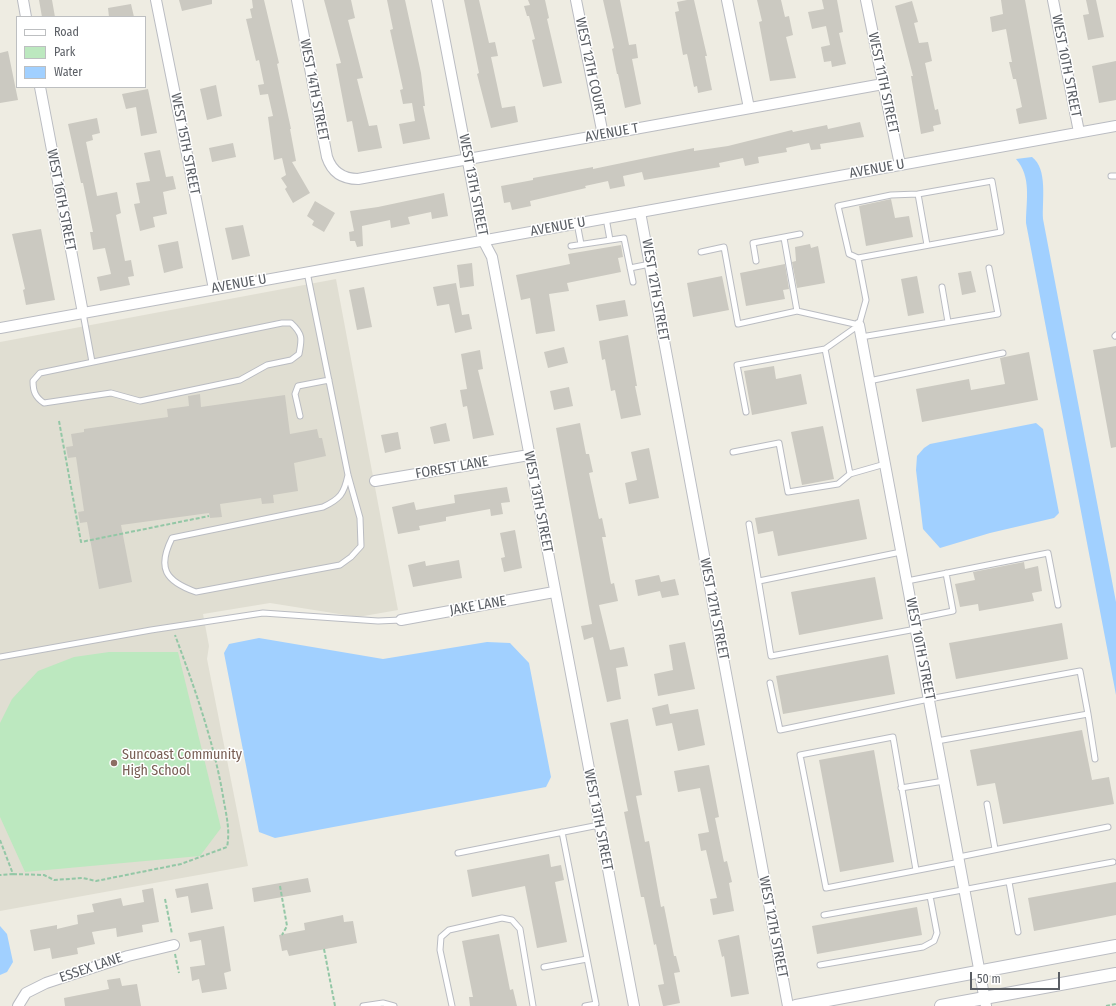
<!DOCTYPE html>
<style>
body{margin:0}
#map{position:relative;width:1116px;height:1006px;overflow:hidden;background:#eeece2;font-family:"Fira Sans Condensed",sans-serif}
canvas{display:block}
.legend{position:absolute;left:16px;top:16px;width:130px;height:72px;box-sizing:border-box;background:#fff;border:1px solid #bdbfc1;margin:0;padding:5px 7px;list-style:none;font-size:12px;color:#5a5e64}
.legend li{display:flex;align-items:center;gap:8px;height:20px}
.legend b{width:20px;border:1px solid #bdbfc1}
.scale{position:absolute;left:970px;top:972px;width:90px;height:18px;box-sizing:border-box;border:2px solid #5a5e64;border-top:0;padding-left:5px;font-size:12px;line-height:14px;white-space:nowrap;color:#5a5e64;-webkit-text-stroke:3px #fff;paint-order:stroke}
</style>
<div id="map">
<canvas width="1116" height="1006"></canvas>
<ul class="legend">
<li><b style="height:5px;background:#fff"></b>Road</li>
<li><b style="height:11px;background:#bce8bf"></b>Park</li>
<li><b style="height:11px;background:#a1d0ff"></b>Water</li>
</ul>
<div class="scale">50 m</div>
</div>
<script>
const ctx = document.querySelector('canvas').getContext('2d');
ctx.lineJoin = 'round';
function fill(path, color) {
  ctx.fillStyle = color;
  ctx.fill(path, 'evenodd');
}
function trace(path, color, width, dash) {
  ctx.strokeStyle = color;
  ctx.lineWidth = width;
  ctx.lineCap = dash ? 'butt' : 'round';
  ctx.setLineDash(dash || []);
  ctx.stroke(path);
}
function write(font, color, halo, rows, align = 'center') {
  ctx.font = font + ' "Fira Sans Condensed",sans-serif';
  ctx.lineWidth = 3;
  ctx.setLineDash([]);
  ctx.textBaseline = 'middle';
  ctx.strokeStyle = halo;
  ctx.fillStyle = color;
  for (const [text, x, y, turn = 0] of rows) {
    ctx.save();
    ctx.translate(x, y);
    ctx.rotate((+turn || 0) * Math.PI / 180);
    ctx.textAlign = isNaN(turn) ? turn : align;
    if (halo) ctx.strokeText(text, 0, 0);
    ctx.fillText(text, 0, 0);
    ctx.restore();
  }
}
const education = new Path2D(`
 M336,279L398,610L358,617L270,603L203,614L209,646L207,659L248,866L0,911V342Z`);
const green = new Path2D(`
 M109,652H178L221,828L200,856L25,872L0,817V723L12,699L38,671L74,657Z`);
const water = new Path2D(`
 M1032,157C1048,169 1042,200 1043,219L1116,602V695L1026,223C1026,201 1032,177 1016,159Z
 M1036,423L1043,429L1059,513L1054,518L990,533L940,548L923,529L916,470L917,456L924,448L930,444Z
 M259,638L383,659L487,642L510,643L529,663L551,777L546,787L275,838L259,832L224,653L229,644Z
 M0,926L7,934L13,962L7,972L0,975Z`);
const building = new Path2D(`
 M39,0H52L55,17H42Z
 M179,0H212V4L182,11Z
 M252,0H264L279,63L277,64L291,129H290L296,161L292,162L310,193L293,203L285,189L287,187L281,178L286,175L282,158L274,160L268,117L273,116L268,94L260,95L258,85L264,84L259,60L256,61L246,19L252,18L250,9L253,8Z
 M324,0H351L355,18L348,20L363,78L357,79L369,126L377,125L382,148L358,152L352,121L347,122L336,64L341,63Z
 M387,0H405L421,73L425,106H423L430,139L403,144L399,124L415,121L412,103L403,104L400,90L403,89L390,30L393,29Z
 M464,0H479L489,43L495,42L498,56L491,57L502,108L515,106L518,122L491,128L477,74L479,73Z
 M528,0H545L549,18L547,19L562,83L543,87L532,40L535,39L529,16H527L524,6L530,5Z
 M603,0H620L629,45L636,44L638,58L632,59L641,104L625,108L618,74H617L612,49L614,48Z
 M687,0H694L707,56H705L712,90L698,93L697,86L694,87L687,54L683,55L675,12L679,11L677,2Z
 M757,0H781L785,17L789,16L793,35L786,37L796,78L770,81L759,22L762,21Z
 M822,0H837L843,32L839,33L846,64L832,67L831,61L824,62L821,47L830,45L826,26L812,29L808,12L824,9Z
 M1001,0H1025L1047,119L1019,124L1016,109L1022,107L1016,79H1013L1009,62H1012L1006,29L992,32L990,17L1003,14Z
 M1086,0H1096L1104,37L1088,40L1083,15L1089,14Z
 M912,1L918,22L914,23L919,43L928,42L932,61L925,63L935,110L938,109L941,124L933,126L934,131L921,134L911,76H913L895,6Z
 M131,4L134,17H109L108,8Z
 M8,51L18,100L0,103V53Z
 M1116,61V100L1099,103L1092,66Z
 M216,85L222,116L207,120L200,89Z
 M148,89L157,133L141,136L136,107L126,109L122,94Z
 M97,118L100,133L92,135L93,140L86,142L97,196L117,192L121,213L116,215L125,261L131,260L134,276L128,277L130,285L100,291L97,277L111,274L105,248L93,250L90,232H93L83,183H81L68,124Z
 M860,122L864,137L820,144L821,149L811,150L809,143L786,148L787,152L758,157L759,163L745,166L743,158L719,163L720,167L644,180L642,172L623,176L625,186L610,189L608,181L585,186L586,188L530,201L531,206L512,210L510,202L504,203L501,186L533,180V178L593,167V169L694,148V151L728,146L792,130L793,132L827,125L828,129Z
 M233,143L236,157L212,162L209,148Z
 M160,150L166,177L173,176L176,189L163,192L167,214L153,217L155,227L140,231L134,204L140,203L136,183L150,181L144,153Z
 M444,193L448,216L432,219L431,212L408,217L410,224L391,228L390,220L362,226L363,246L357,247L355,241H350L349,232L354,231L350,211L378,207Z
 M891,199L895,218L909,216L913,237L866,246L859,206Z
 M315,201L335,213L324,232L312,225L314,221L307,216Z
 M243,225L250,256L232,260L225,228Z
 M41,229L55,300L26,305L23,290L25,289L12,234Z
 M178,241L183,268L164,273L158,245Z
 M810,244L811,248L818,246L825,283L797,288L792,262L796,261L795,247Z
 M621,245L623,257L618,258L621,272L567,283L569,291L549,294L555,331L536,334L530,298L521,300L516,275L570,264L568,254Z
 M472,263L474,286L460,288L457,265Z
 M785,264L789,289L783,290L785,299L746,306L740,273Z
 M971,271L976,292L962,295L958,273Z
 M722,276L729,310L693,317L687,283Z
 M917,276L924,313L908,316L901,279Z
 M456,283L462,315L469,314L472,329L455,333L449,304L437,306L433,287Z
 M364,287L372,327L357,330L349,290Z
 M625,300L628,316L599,321L596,305Z
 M628,335L637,386H635L641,415L621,419L615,390L611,391L605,359L602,360L599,341Z
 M1116,346V447L1111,448L1093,350Z
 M564,347L568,363L548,368L544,352Z
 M480,350L483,369L478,370L494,435L473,439L467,406L463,407L460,390L467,389L461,354Z
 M1029,352L1038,400L922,422L916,389L969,379L971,390L1005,384L1000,358Z
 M774,366L776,379L801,374L807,404L752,415L744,371Z
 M569,387L573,406L554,410L550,391Z
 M200,394L201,407L285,395L290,434L317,429L319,438H322L326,456L294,463L298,491L273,495L274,503L262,504L261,498L220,504L222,517L210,518L209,513L121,525L132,582L99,589L87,522L80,523L78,512L84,511L76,457L68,458L66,447L73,446L71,434L84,432V429L168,417L167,409L189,406L188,396Z
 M446,423L450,441L434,444L430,427Z
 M580,423L586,454H589L593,472L589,473L599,519L602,518L606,537H602L611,584L614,583L618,601L599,605L610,650L624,647L628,666L616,668L621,699L607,702L593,637L584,640L581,626L592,624L556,428Z
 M823,426L834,479L802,485L791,432Z
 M398,432L401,449L385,453L381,435Z
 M649,448L659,498L629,504L625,483L637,480L631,452Z
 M507,487L510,502L501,503L503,514L491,516L490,509L446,517V521L419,526L420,530L398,534L392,507L414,502L416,510L455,503L454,495Z
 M859,499L867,539L778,556L773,531L758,534L755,518Z
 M515,530L522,568L504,572L501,558L505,557L500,533Z
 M459,560L462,578L413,587L408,565L425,561L426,566Z
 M1024,562L1025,569L1038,566L1042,591L1032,593L1034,601L979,611L978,604L960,607L955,584L975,580L973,572Z
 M659,575L661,582L675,579L679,595L662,598L660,591L638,596L635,580Z
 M875,577L883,619L799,635L791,592Z
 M1062,623L1068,659L956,679L949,643Z
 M685,642L695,689L658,696L654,674L673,670L669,645Z
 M888,655L895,694L783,714L776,676Z
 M668,704L670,714L698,709L705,745L678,751L672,723L656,726L652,708Z
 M628,719L642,795L636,796L645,842L649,841L661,907L664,906L674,956H676L680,972L674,973L680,1003L665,1006H663L658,985L664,984L656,944L654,945L644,897H641L624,812L628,811L610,723Z
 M1082,730L1092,780L1109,777L1114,804L1003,824L995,783L977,786L970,750Z
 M874,750L894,862L840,872L819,760Z
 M709,765L719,817L715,818L724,862L727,861L732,882L729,883L734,911L713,915L710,899L717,898L706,850L701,851L698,834L709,832L700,788L678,792L674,771Z
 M549,854L551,867L561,865L564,880L555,882L567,942L537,948L525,886L472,897L467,870Z
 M308,878L311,892L254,902L252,888Z
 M1116,882V915L1034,931L1028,898Z
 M208,883L213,909L191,913L188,896L177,898L175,889Z
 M153,888L159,922L142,925L143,932L117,937L116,928L92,932L95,944L77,948L78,954L52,959L50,948L34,951L30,930L57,925V929L78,924L77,915L94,912L92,904L121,898L123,906L144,902L142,890Z
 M917,907L922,935L817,954L812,926Z
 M343,915L344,922L353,921L357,943L289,956L287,950L282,951L279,935L305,930L304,923Z
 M224,926L231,971L224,973L227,989L202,993L199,979L192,981L190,967L205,965L201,940L190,942L188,933Z
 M499,934L510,990L513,989L517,1006H470L469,997H473L462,941Z
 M739,935L749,994L731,997L724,956L722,957L718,940Z
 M120,978L122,986L137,984L141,1006H65L64,998L109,989L107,980Z`);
const path = new Path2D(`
 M59,421L81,542L209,516
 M0,840L13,874L0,875
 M13,874L44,875L54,880L83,878L96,881L181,864L227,847C230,832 227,818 224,802C215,745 195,689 175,635
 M280,886L287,926L282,935
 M165,899L172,934
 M324,949L335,1006
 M175,954L179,973
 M1106,1006L1116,1004`);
const service = new Path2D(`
 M1111,176H1116
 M918,194L927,245
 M606,218L610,240
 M577,223L581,244
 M784,238L797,311L859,325
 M571,246L624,238L633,282
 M701,252L724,247L738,324L797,311
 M756,261L753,243L800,234
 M630,268L650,264
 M307,272L348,475L360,518L361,546L351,557L340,565L196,592C165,581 157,568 172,538L323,507C340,499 344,494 348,475
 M942,287L948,322
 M83,313L92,362
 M282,323H291C303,334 302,339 299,354L291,360L267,365L240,380L140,401L111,393L44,403C35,397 33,391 33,381L40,373Z
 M1115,336L1116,335
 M861,337L998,314L989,268
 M869,381L1003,353
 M746,412L737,365L825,349
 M300,416L295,394L298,386L329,380
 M733,452L779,443L788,492L838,484L850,474L885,464
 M850,474L825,349L859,325L866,300L858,258L1001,232L992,181L918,194L891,195L838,206L849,254L858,258
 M749,524L771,656L916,629
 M759,581L901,552
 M907,581L1048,553L1058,605
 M914,619L953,611L946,573
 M0,657L151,630L263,613L378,621L401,620
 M770,683L780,730L929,699L1080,671L1088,714L937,741
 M1088,714L1095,759
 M901,788L944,781
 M987,804L995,849
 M562,832L596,1004L585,1006
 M458,853L599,825
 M959,857L1108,827
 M916,870L893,737L800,755L826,888L960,862
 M1009,882L1018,932
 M824,915L930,896
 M820,965L923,947L934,941L937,933L930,896L1113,862
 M544,967L587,959
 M363,1006L383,1003L394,1006
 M452,1006L440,950L441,937L449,930L502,918L512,920L520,929L533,1006`);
const minor = new Path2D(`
 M23,0L26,17
 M156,0L214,289
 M297,0L327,157C332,172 343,179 358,179L883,84
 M437,0L483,240L492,257L634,1006
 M576,0L603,135
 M727,0L749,108
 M866,0L900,165
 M1053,0L1079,132
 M40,87L83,313
 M640,212L788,1006
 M859,325L986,1006
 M0,328L1116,126
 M375,481L529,455
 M401,620L554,592
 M18,1006L26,993L46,983L128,956L174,945`);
const tertiary = new Path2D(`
 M796,1006L1116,946
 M941,1006L1116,974`);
const markers = [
 [114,763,4,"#8d6e63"]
];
const streetNames = [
 ["WEST 10TH STREET",1066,66,79],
 ["WEST 12TH COURT",590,67,78],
 ["WEST 11TH STREET",883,83,78],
 ["WEST 14TH STREET",314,90,79],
 ["AVENUE T",612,133,-10],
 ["WEST 15TH STREET",185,144,79],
 ["AVENUE U",877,169,-10],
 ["WEST 13TH STREET",473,185,79],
 ["WEST 16TH STREET",61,200,79],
 ["AVENUE U",558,227,-10],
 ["AVENUE U",239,284,-10],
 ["WEST 12TH STREET",655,290,80],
 ["FOREST LANE",452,468,-10],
 ["WEST 13TH STREET",538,502,79],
 ["JAKE LANE",478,606,-10],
 ["WEST 12TH STREET",714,609,79],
 ["WEST 10TH STREET",920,649,79],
 ["WEST 13TH STREET",598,820,79],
 ["WEST 12TH STREET",773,927,79],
 ["ESSEX LANE",91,968,-19]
];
const educationNames = [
 ["Suncoast Community",122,755],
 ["High School",122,771]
];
fill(education, '#e0ded2');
fill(green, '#bce8bf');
fill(water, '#a1d0ff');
fill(building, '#cbc9c1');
trace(service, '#babcc2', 7);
trace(minor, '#babcc2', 12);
trace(tertiary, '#babcc2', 14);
trace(path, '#93c7a6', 2, [4, 2]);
trace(service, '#fff', 5);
trace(minor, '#fff', 10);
trace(tertiary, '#fff', 12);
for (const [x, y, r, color] of markers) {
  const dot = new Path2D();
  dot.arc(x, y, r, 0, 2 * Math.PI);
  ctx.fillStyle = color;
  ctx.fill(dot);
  trace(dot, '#fff', 1.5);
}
write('14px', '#5a5e64', '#fff', streetNames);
write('14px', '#785e54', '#fff', educationNames, 'left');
</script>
